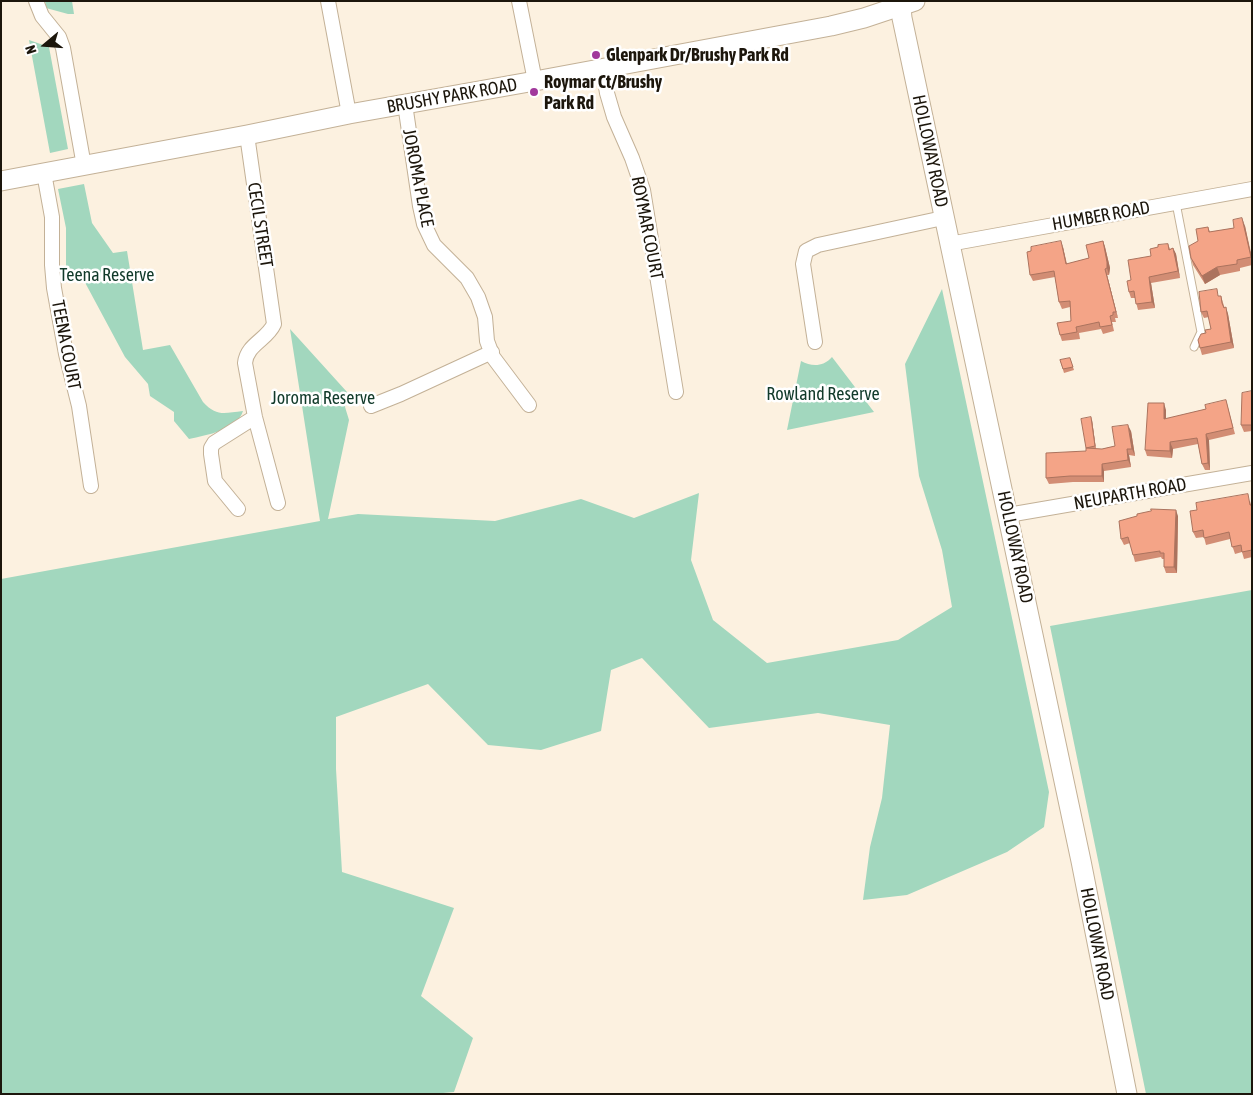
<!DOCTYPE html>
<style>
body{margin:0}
#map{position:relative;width:1253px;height:1095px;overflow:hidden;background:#fcf1e0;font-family:"Asap Condensed",sans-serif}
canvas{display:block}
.frame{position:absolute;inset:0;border:2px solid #1c160c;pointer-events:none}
.north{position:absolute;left:20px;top:20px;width:50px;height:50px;-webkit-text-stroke:4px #fff;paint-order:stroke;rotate:252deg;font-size:14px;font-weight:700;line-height:20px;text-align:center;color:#1c160c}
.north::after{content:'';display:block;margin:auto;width:18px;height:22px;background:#1c160c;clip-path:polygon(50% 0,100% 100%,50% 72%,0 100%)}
</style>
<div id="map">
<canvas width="1253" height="1095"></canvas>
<div class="frame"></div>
<div class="north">N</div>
</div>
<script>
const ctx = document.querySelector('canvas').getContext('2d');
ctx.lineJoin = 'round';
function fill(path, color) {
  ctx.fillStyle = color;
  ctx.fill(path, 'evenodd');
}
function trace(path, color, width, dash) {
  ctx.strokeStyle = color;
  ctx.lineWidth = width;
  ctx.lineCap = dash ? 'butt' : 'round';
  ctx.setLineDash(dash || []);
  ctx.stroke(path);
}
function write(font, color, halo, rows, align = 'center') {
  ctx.font = font + ' "Asap Condensed",sans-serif';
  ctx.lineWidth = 5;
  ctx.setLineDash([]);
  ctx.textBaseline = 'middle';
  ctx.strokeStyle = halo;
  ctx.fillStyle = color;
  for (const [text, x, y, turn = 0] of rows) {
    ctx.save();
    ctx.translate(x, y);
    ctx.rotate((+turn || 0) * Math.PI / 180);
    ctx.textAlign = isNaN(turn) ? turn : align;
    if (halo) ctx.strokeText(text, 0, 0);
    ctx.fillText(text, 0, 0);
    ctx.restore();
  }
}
const green = new Path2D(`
 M45,1H72L74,14H68L46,8Z
 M29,40L49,47L68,149L50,153Z
 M84,184L92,223L113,253L127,251L143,350L170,345L203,402C217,417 224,413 243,411C237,430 207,435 189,439L174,421V412L150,396L148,384L125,357L81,275L66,277V228L58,189Z
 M942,289L1049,792L1044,827L1007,852L907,895L863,900L870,847L882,798L890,725L818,713L709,728L642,658L611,670L601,731L541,750L488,745L428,684L336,717V769L342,872L454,908L421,996L473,1038L454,1092L432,1094H1V579L320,521L290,329L347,392L345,407L349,420L328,519L358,514L495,521L581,499L634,518L699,493L691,560L713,620L767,663L898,640L952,607L942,550L919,476L905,364Z
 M832,357L874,412L787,430L801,361C812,367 823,367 832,357Z
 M1252,590V1094H1146L1050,626Z`);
const lane = new Path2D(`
 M1176,203L1201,332L1194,347`);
const street = new Path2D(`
 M36,1L42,16L59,37L63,48L84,166
 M328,1L349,114
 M519,1L535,81
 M603,69L607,93L614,117L632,158L643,190L676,392
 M405,104L420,206L424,224L434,245L467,278L478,297L485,317L487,341L493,357L529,405
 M247,135L274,324C267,340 247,344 245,363L255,417L278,503
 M44,173L52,217V265L54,288L66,354L79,406L91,486
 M949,244L1252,189
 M815,342L803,264L806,251L818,245L943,218
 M371,406L401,394L492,352
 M238,509L215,481L211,454V448L214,443L255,417
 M1008,515L1252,473`);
const secondary = new Path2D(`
 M901,7L902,18L1081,861L1127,1094
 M1,181L247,135L349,114L535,81L831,26L864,18L915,1`);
const wall = new Path2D(`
 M1245,226L1252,257V265L1240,268V271L1220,275L1205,284L1193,265L1191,258L1198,241L1208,227L1210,232L1234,228Z
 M1103,241L1105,247L1110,268L1109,275H1107L1118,318H1115L1116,322H1112L1114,331L1103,334L1101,329L1079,333L1080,339L1062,341L1060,335L1071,321L1070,307L1062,309L1059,302L1055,277L1033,281L1030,275L1063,247L1067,264L1089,258Z
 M1168,244L1170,249L1173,248L1176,254L1180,278L1151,283L1155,308L1138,310L1135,298H1131L1129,292L1131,280L1158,247Z
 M1220,296H1221L1224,306L1228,314L1234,348L1202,355L1200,348L1206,333L1211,329L1209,317L1204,318L1201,312Z
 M1070,358L1074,370L1064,373L1060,360Z
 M1252,391V431L1244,432L1241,425Z
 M1226,400L1235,434L1209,440L1210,470H1205L1202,464L1198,444L1173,449L1172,458L1147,456L1145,450L1166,410V419L1206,409Z
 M1092,420L1096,449H1102L1115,446L1131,431L1135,456L1129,455L1131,467L1104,471V482H1073L1049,484L1046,478L1086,451Z
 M1250,501L1251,505H1252V557L1244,559L1242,552L1235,554L1230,539L1206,545L1204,537L1196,538L1193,532L1197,510Z
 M1178,516L1177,573H1166L1164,567V559H1162L1161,557L1135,562L1130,543L1124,545L1121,539Z`);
const shadedWall = new Path2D(`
 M1242,218L1245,226L1252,260L1251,257Z
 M1061,241L1063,247L1068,271L1066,264Z
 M1103,241L1105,247L1110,268L1109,275L1107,268Z
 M1173,248L1176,254L1180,278L1178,271Z
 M1217,267L1220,275L1205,284L1202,276Z
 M1105,269L1107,275L1118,318L1116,312Z
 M1149,277L1151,283L1155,308L1152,302Z
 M1226,307L1228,314L1234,348L1231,342Z
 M1164,403L1166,410V426L1164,419Z
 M1091,417L1092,420L1096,450L1095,446Z
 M1128,425L1131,431L1135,456L1132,449Z
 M1206,434L1209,440L1210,470L1208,463Z
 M1170,442L1173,449L1172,458L1170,451Z
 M1127,449L1129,455L1131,467L1128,460Z
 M1102,464L1104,471V482L1102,476Z
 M1176,510L1178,516L1177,573L1174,567Z`);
const building = new Path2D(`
 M1242,218L1251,257L1237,260V264L1217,267L1202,276L1191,258L1189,246L1198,241L1196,229L1208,227L1209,232L1234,228L1233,220Z
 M1061,241L1066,264L1089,258L1086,245L1103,241L1107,262V268L1105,269L1116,312H1113V315L1110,316L1112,325L1100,327L1099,322L1076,327L1077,332L1060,335L1057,323L1071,321L1070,301L1059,302L1054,271L1030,275L1027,252L1031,251V247Z
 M1168,244L1169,250L1173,248L1178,271L1149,277L1152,302L1136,304L1134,291L1129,292L1127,281L1131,280L1128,260L1151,256L1150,249L1158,247V245Z
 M1217,289L1218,296H1221L1222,303L1224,308L1226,307L1231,342L1200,348L1198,340L1201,334L1206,333L1205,330L1211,329L1207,311L1201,312L1199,292Z
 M1070,358L1073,367L1063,369L1060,360Z
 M1252,391V425H1241L1242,393Z
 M1226,400L1233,428L1206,434L1208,463L1202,464L1197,438L1170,442V451L1145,450L1148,403H1164V419L1206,409L1205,405Z
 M1091,417L1095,446L1086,448L1081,419Z
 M1128,425L1132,449H1127L1128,460L1102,464V476H1070L1046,478V453L1086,451V448L1102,449L1115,446L1112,427Z
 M1248,494L1250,505H1252V550L1242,552L1241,545L1232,547L1229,532L1204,538L1203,530L1193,532L1190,511L1197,510L1196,503Z
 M1151,509L1176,510L1174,567H1164V553H1160V551L1133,555L1128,537L1121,539L1119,521L1137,516V514L1151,511Z`);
const markers = [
 [596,55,5,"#a1399c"],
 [534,92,5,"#a1399c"]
];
const poiNames = [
 ["Glenpark Dr/Brushy Park Rd",606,55],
 ["Roymar Ct/Brushy",544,82],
 ["Park Rd",544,103]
];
const streetNames = [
 ["BRUSHY PARK ROAD",452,96,-10],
 ["HOLLOWAY ROAD",930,151,78],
 ["JOROMA PLACE",418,178,79],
 ["HUMBER ROAD",1101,216,-10],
 ["CECIL STREET",260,225,81],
 ["ROYMAR COURT",647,228,79],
 ["TEENA COURT",66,345,79],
 ["NEUPARTH ROAD",1130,494,-10],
 ["HOLLOWAY ROAD",1015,547,78],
 ["HOLLOWAY ROAD",1097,944,79]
];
const parkNames = [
 ["Teena Reserve",107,275],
 ["Rowland Reserve",823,394],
 ["Joroma Reserve",323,398]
];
fill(green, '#a2d7be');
trace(lane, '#c3b197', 9);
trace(street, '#c3b197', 16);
trace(secondary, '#c3b197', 21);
trace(lane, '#fff', 7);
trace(street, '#fff', 14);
trace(secondary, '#fff', 19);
fill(wall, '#d28d74');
fill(shadedWall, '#ab735e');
fill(building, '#f4a487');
trace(building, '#ab735e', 1);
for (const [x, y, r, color] of markers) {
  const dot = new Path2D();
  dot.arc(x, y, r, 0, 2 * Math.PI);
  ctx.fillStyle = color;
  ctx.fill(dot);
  trace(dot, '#fff', 2);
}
write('bold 18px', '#1c160c', '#fff', poiNames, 'left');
write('18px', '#1c160c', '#fff', streetNames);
write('18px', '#113a2a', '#fff', parkNames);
</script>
